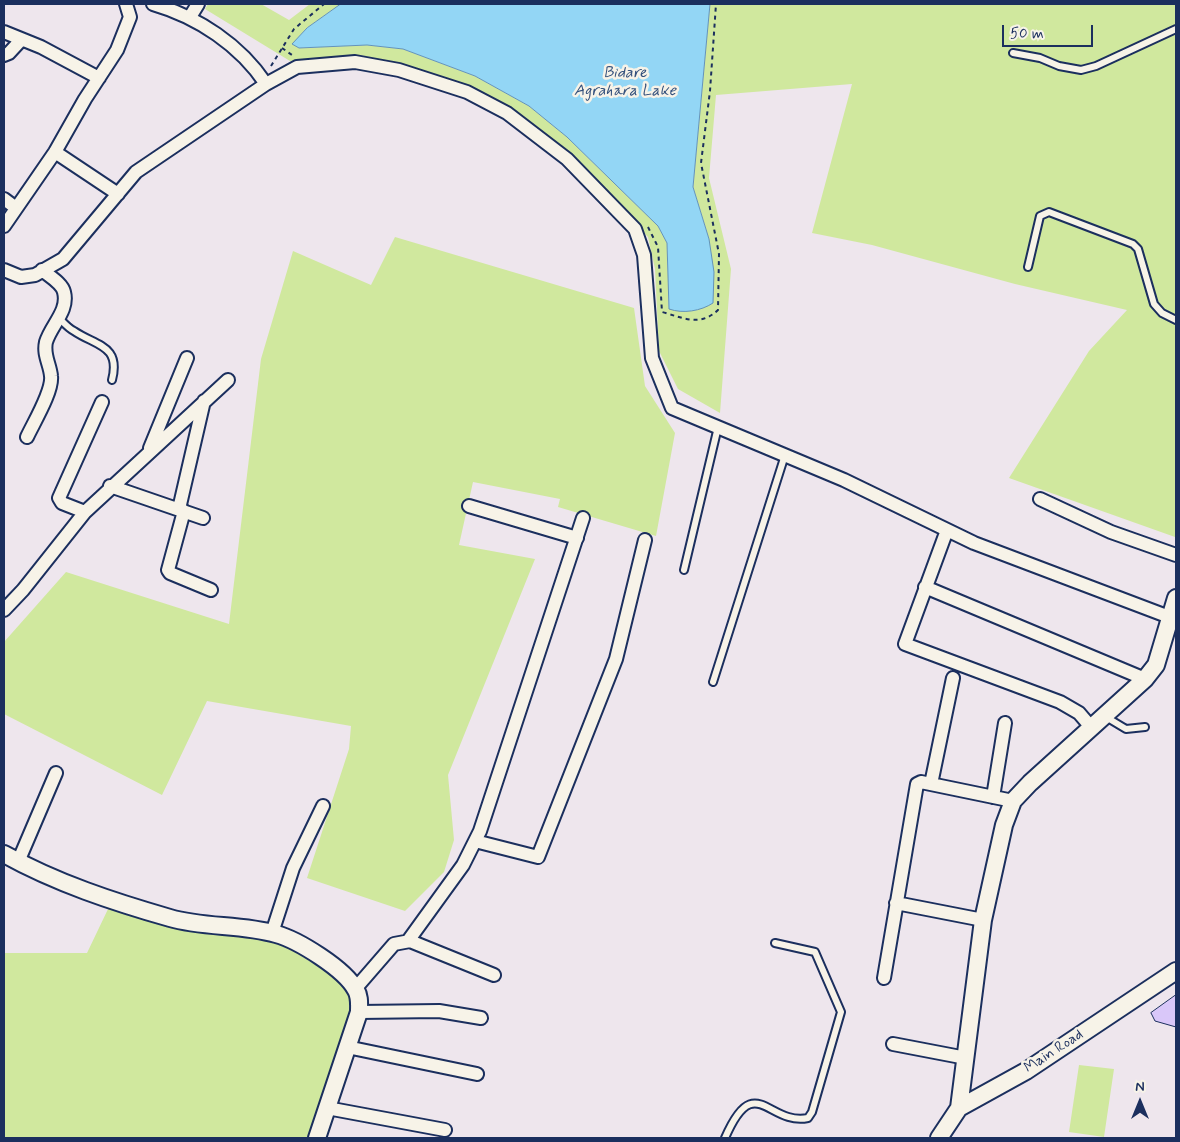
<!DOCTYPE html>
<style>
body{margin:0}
#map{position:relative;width:1180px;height:1142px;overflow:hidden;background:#eee6ed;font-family:Mynerve,sans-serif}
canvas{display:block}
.frame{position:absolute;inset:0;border:5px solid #1b2f5e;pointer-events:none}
.north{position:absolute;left:1115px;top:1077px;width:50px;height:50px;-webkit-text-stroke:4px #f7f3e8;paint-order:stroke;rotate:0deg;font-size:14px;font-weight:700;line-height:20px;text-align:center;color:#1b2f5e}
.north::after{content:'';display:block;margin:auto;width:18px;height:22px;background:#1b2f5e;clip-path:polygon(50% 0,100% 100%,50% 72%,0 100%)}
.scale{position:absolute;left:1002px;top:25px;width:91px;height:22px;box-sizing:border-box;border:2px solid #1b2f5e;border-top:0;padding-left:6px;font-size:15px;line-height:18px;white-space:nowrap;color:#1b2f5e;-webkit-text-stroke:4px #f7f3e8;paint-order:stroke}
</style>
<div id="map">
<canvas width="1180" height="1142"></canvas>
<div class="frame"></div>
<div class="north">N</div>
<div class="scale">50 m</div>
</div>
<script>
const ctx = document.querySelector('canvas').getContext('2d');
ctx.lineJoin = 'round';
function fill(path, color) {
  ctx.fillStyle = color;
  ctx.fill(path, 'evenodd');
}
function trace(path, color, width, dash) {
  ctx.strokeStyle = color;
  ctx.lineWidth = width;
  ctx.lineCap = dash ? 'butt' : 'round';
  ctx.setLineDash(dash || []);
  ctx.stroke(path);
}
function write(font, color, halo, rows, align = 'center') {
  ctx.font = font + ' Mynerve,sans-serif';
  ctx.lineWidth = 5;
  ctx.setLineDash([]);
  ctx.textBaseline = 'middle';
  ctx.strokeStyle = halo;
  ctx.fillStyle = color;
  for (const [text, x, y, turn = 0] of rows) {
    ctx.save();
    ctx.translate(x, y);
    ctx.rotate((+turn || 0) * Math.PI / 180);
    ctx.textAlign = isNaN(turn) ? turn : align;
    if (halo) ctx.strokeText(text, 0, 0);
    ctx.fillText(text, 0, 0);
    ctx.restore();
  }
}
const green = new Path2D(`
 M208,4H261L289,20L310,4H341L307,28L293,44L299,48L367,45L403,49L475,76L529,106L567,137L658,226L667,243L669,309L709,239L693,187L710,4H1176L1175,537L1009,478L1089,351L1127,310L1015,284L872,245L812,233L852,84L716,95L709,178L731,269L720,413L678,389L659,351L655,269L648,237L566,152L524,117L469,87L401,64L360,55L290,61L205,9Z
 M395,237L634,308L645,386L675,433L656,536L558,507L560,499L473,482L459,545L535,559L448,775L454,840L444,872L405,911L307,878L349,749L351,726L207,701L162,795L4,714V642L66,572L229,624L261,359L293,251L371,285Z
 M109,907L284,945L343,982L354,1000L314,1138H4V953H87Z
 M1079,1065L1114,1069L1104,1137L1069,1132Z`);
const water = new Path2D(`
 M341,4H710L693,187L709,239L714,272L713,303C701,311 683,314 669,309L667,243L658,226L567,137L529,106L475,76L403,49L367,45L299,48L292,44L307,28Z`);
const building = new Path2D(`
 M1176,995V1027L1155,1021L1151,1013Z`);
const path = new Path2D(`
 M282,48L292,55
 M271,66L294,29L324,4
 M648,227L658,247L662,312C684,318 700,327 718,310L719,254L701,163L710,91L716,4`);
const service = new Path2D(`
 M1013,53L1040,58L1059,66L1081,70L1096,66L1176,29
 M1028,267L1040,216L1049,212L1133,244L1138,249L1154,304L1162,313L1176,320
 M59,318C63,322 68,328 74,331C96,346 121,345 112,380
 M684,570L718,427
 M713,682L785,455
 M1106,717L1126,729L1145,727
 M725,1138C755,1069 768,1126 808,1118L812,1112L841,1012L815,952L775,943`);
const minor = new Path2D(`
 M153,4C198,17 240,45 266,84
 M190,17L198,4
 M4,32L41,47L99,78
 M4,55L9,53L21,40
 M55,152L118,194
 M4,199L16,208
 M4,226L55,152L85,99L117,50L130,17L126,4
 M4,270L21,277L35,275L63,259L136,172L266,84L297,67L355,62L399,70L467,92L507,113L567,159L635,229L644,255L652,358L672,408L844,480L974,543L1172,618
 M27,437C34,422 53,391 51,376C50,364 43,355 46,342C51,325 69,311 64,292C62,283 49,276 42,270
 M150,448L187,358
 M110,486L203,518
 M1040,499L1111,532L1176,555
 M469,506L577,538
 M179,509L204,401
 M184,511L168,570L170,573L211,590
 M85,512L62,503L59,498L102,402
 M947,530L905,644L1060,702L1079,713L1091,727
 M925,587L1145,679
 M4,610L23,590L85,512L228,380
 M931,784L953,678
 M993,797L1005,723
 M475,841L538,857L616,659L645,540
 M18,862L56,773
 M896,903L983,920
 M272,933L293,868L323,806
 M408,941L463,865L480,831L583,518
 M884,978L917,784L921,782L1013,801
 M355,989L394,944L410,941L494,975
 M359,1012L439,1011L481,1018
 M893,1044L966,1058
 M347,1047L477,1074
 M327,1108L445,1130`);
const tertiary = new Path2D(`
 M4,854C56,883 114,902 170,918C204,928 242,924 276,934C298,940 345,969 356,990C360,997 359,1003 359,1012L317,1138
 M959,1108L983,920L1004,825L1013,801L1030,783L1145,679L1156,665L1176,598
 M939,1138L959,1108L1026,1071L1176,971`);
const streetNames = [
 ["Main Road",1054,1052,-33]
];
const waterNames = [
 ["Bidare",625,74],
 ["Agrahara Lake",625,92]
];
fill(green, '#d0e89e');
fill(water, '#93d6f5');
trace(water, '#6393b9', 1);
fill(building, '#d9c7f9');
trace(building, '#1b2f5e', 1);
trace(service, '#1b2f5e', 10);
trace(minor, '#1b2f5e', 16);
trace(tertiary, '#1b2f5e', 20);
trace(path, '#1b2f5e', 2, [4, 4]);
trace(service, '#f7f3e8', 6);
trace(minor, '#f7f3e8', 12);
trace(tertiary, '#f7f3e8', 16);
write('15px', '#1b2f5e', '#f7f3e8', streetNames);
write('italic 16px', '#33507c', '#f7f3e8', waterNames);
</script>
